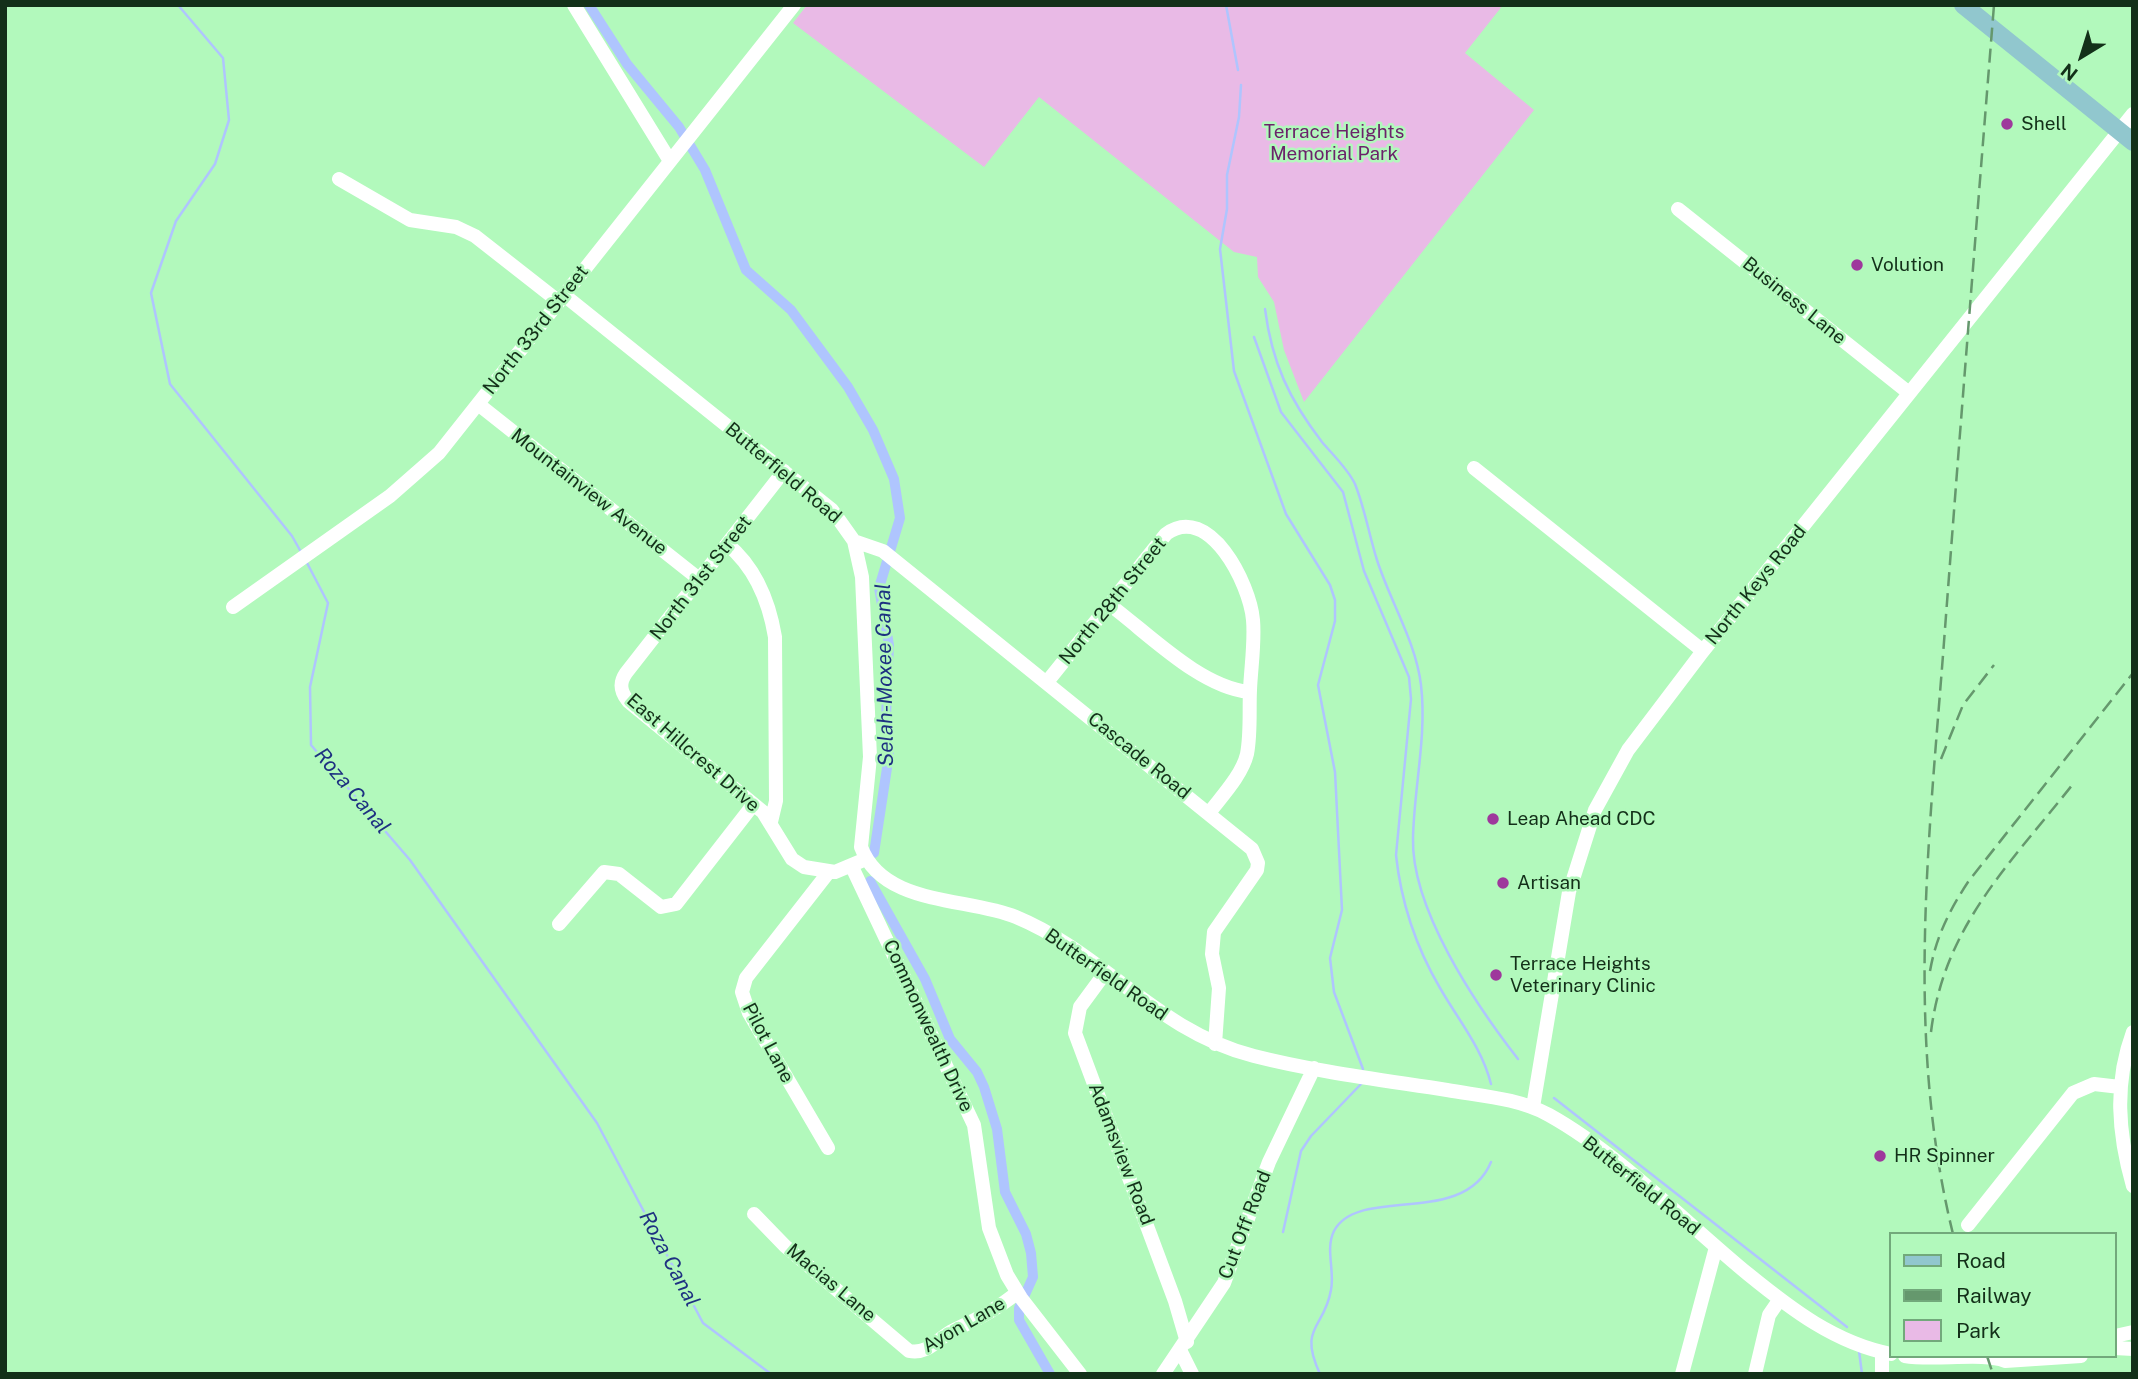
<!DOCTYPE html>
<style>
body{margin:0}
#map{position:relative;width:2138px;height:1379px;overflow:hidden;background:#b2f9bc;font-family:"Public Sans",sans-serif}
canvas{display:block}
.frame{position:absolute;inset:0;border:7px solid #133019;pointer-events:none}
.legend{position:absolute;left:1889px;top:1232px;width:228px;height:126px;box-sizing:border-box;background:#b2f9bc;border:2px solid #72a97b;margin:0;padding:9px 12px;list-style:none;font-size:21px;color:#133019}
.legend li{display:flex;align-items:center;gap:14px;height:35px}
.legend b{width:35px;border:2px solid #72a97b}
.north{position:absolute;left:2047px;top:21px;width:70px;height:70px;-webkit-text-stroke:5px #b2f9bc;paint-order:stroke;rotate:218deg;font-size:19px;font-weight:700;line-height:28px;text-align:center;color:#133019}
.north::after{content:'';display:block;margin:auto;width:24px;height:32px;background:#133019;clip-path:polygon(50% 0,100% 100%,50% 72%,0 100%)}
</style>
<div id="map">
<canvas width="2138" height="1379"></canvas>
<div class="frame"></div>
<ul class="legend">
<li><b style="height:9px;background:#91c7ce"></b>Road</li>
<li><b style="height:9px;background:#65986d"></b>Railway</li>
<li><b style="height:19px;background:#e9bae6"></b>Park</li>
</ul>
<div class="north">N</div>
</div>
<script>
const ctx = document.querySelector('canvas').getContext('2d');
ctx.lineJoin = 'round';
function fill(path, color) {
  ctx.fillStyle = color;
  ctx.fill(path, 'evenodd');
}
function trace(path, color, width, dash) {
  ctx.strokeStyle = color;
  ctx.lineWidth = width;
  ctx.lineCap = dash ? 'butt' : 'round';
  ctx.setLineDash(dash || []);
  ctx.stroke(path);
}
function write(font, color, halo, rows, align = 'center') {
  ctx.font = font + ' "Public Sans",sans-serif';
  ctx.lineWidth = 5;
  ctx.setLineDash([]);
  ctx.textBaseline = 'middle';
  ctx.strokeStyle = halo;
  ctx.fillStyle = color;
  for (const [text, x, y, turn = 0] of rows) {
    ctx.save();
    ctx.translate(x, y);
    ctx.rotate((+turn || 0) * Math.PI / 180);
    ctx.textAlign = isNaN(turn) ? turn : align;
    if (halo) ctx.strokeText(text, 0, 0);
    ctx.fillText(text, 0, 0);
    ctx.restore();
  }
}
const green = new Path2D(`
 M807,5H1503L1465,53L1534,110L1304,402L1284,350L1274,302L1258,277L1257,257L1234,252L1039,97L984,167L793,23Z`);
const stream = new Path2D(`
 M178,5L223,58L229,120L215,164L176,221L151,293L170,384L292,536L301,552
 M1226,5L1238,70
 M1241,85L1239,117L1227,175V209L1220,249L1234,371L1286,514L1330,585L1335,600V621L1318,685L1335,772L1342,910L1330,958L1334,992L1363,1069
 M1265,309C1272,363 1289,399 1322,442C1333,455 1348,469 1355,484C1365,509 1369,535 1377,560C1390,601 1416,642 1421,685C1427,736 1414,787 1413,838C1411,909 1476,1005 1518,1059
 M1254,337L1281,412L1343,492L1364,571L1409,677L1411,699L1396,855C1401,902 1416,947 1440,988C1459,1021 1482,1048 1491,1084
 M306,561L328,603L310,687L311,745L410,860L597,1123L703,1323L771,1374
 M1554,1098L1847,1327
 M1283,1232L1301,1151L1311,1136L1362,1083
 M1859,1351L1862,1374
 M1320,1374C1298,1326 1324,1330 1331,1290C1335,1271 1325,1249 1334,1231C1358,1185 1464,1228 1491,1162`);
const canal = new Path2D(`
 M589,5L627,64L679,127L705,170L746,270L791,310L848,387L873,430L894,479L900,518L879,588L889,645L886,718L889,755L874,853
 M870,881L925,979L950,1039L977,1072L984,1087L997,1129L1005,1192L1026,1234L1031,1253L1033,1277L1019,1308V1320L1050,1374`);
const minor = new Path2D(`
 M574,5L670,161
 M339,179L410,220L456,227L475,236L558,301
 M1678,209L1909,393
 M564,295L832,510L854,541L862,577L870,757L861,847C883,906 966,897 1016,917C1103,953 1158,1032 1254,1056C1317,1072 1383,1080 1447,1090C1481,1096 1518,1098 1549,1115C1619,1154 1686,1223 1748,1274C1791,1309 1835,1343 1891,1354
 M478,404L699,579
 M1474,468L1703,651
 M784,471L626,673C619,683 620,691 628,701L763,812L792,859L804,867L835,872L866,859
 M854,541L883,551L1252,849L1258,863L1257,870L1214,932L1212,954L1219,988L1215,1044
 M727,544C756,568 769,601 775,637L776,801L771,822
 M1110,605C1149,634 1200,687 1249,692
 M233,607L390,496L439,453L794,5
 M1047,682L1166,534C1209,502 1250,584 1253,620C1255,642 1251,667 1250,690C1249,711 1251,733 1247,754C1242,775 1222,796 1209,813
 M852,867L974,1125L989,1228L1007,1275L1021,1298L1080,1374
 M828,873L746,978L742,992L749,1013L828,1148
 M559,924L604,872L619,874L661,907L676,904L753,805
 M1105,973L1080,1007L1075,1033L1175,1301L1187,1342
 M2133,1032C2114,1083 2118,1134 2133,1186
 M1533,1107L1569,892L1595,810L1628,750L1703,651L2133,114
 M754,1214L785,1246L909,1351C929,1355 937,1338 954,1330C979,1318 994,1311 1017,1293
 M1968,1225L2073,1093L2094,1084L2120,1087
 M2115,1336L2133,1332
 M2115,1348L2133,1349
 M1180,1350L1192,1374
 M1882,1352V1374
 M1905,1356C1932,1361 1986,1352 2005,1361L2081,1356
 M1163,1374L1224,1283L1269,1162L1314,1068
 M1682,1374L1716,1247
 M1755,1374L1769,1315L1780,1299`);
const major = new Path2D(`
 M1963,5L2133,142`);
const rail = new Path2D(`
 M1941,759L1963,705L1994,665
 M1930,971C1936,937 1949,911 1968,882L2133,673
 M1931,1032C1944,926 2010,864 2073,784
 M1953,1234C1905,1039 1929,840 1944,642C1960,430 1977,217 1994,5
 M1987,1356L1993,1374`);
const markers = [
 [2007,124,7,"#9e389c"],
 [1857,265,7,"#9e389c"],
 [1493,819,7,"#9e389c"],
 [1503,883,7,"#9e389c"],
 [1496,975,7,"#9e389c"],
 [1880,1156,7,"#9e389c"]
];
const poiNames = [
 ["Shell",2021,124],
 ["Volution",1871,265],
 ["Leap Ahead CDC",1507,819],
 ["Artisan",1517,883],
 ["Terrace Heights",1510,964],
 ["Veterinary Clinic",1510,986],
 ["HR Spinner",1894,1156]
];
const parkNames = [
 ["Terrace Heights",1334,132],
 ["Memorial Park",1334,154]
];
const streetNames = [
 ["Business Lane",1794,301,39],
 ["North 33rd Street",536,330,-52],
 ["Butterfield Road",783,473,40],
 ["Mountainview Avenue",589,492,38],
 ["North 31st Street",701,578,-52],
 ["North Keys Road",1756,585,-51],
 ["North 28th Street",1113,601,-51],
 ["East Hillcrest Drive",693,753,41],
 ["Cascade Road",1139,756,39],
 ["Butterfield Road",1106,975,35],
 ["Commonwealth Drive",928,1026,65],
 ["Pilot Lane",768,1043,62],
 ["Adamsview Road",1121,1154,69],
 ["Butterfield Road",1641,1186,39],
 ["Cut Off Road",1245,1225,-69],
 ["Macias Lane",831,1283,40],
 ["Ayon Lane",964,1325,-30]
];
const waterNames = [
 ["Selah-Moxee Canal",885,675,-91],
 ["Roza Canal",352,791,50],
 ["Roza Canal",669,1259,62]
];
fill(green, '#e9bae6');
trace(stream, '#afc5fe', 2.5);
trace(canal, '#afc5fe', 10);
trace(minor, '#fff', 14);
trace(major, '#91c7ce', 18);
trace(rail, '#65986d', 2.5, [14, 7]);
for (const [x, y, r, color] of markers) {
  const dot = new Path2D();
  dot.arc(x, y, r, 0, 2 * Math.PI);
  ctx.fillStyle = color;
  ctx.fill(dot);
  trace(dot, '#b2f9bc', 2.5);
}
write('19px', '#133019', '#b2f9bc', poiNames, 'left');
write('19px', '#6b236a', '#b2f9bc', parkNames);
write('19px', '#133019', '#b2f9bc', streetNames);
write('italic 21px', '#1e3181', '#b2f9bc', waterNames);
</script>
